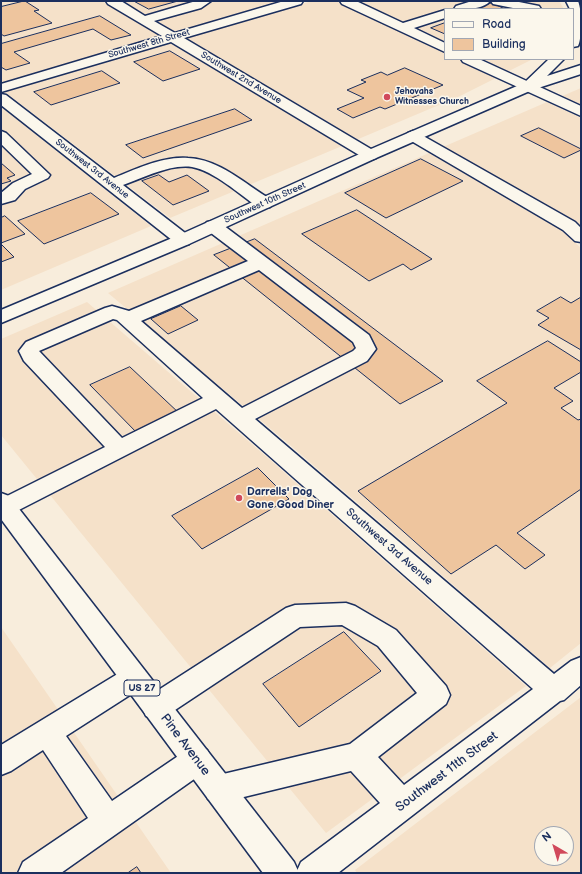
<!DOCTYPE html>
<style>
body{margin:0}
#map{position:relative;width:582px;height:874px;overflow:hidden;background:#f8eddc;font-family:"Balsamiq Sans",sans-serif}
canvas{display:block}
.frame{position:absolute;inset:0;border:2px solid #1b2f5e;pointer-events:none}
.legend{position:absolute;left:444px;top:8px;width:130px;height:52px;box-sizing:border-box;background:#fbf7ec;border:1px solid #a1a7b3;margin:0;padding:5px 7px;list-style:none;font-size:12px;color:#1b2f5e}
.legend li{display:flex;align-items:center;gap:8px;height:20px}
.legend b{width:20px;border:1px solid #a1a7b3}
.north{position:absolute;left:534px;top:826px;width:40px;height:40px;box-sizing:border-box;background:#fbf7ec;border:1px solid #a1a7b3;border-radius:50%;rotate:322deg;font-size:11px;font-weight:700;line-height:16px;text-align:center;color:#1b2f5e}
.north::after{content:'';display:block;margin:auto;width:14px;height:18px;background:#d1495b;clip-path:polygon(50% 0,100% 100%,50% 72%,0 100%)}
</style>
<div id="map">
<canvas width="582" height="874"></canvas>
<div class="frame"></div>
<ul class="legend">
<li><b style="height:5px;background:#fbf7ec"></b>Road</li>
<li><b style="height:11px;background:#eec59e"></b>Building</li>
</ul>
<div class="north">N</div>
</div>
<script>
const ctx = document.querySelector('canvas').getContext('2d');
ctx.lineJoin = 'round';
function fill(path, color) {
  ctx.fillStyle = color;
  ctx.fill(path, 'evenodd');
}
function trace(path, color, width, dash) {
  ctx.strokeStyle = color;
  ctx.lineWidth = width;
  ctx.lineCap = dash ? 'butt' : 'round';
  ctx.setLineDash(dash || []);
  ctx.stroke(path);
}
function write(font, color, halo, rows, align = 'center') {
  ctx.font = font + ' "Balsamiq Sans",sans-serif';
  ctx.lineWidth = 3;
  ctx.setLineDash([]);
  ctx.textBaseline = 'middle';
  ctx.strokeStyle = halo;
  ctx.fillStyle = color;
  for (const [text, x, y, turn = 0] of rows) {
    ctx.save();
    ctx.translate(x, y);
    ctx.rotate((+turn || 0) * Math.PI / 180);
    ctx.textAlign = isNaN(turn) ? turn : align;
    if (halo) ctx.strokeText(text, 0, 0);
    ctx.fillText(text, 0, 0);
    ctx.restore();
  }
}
const built = new Path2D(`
 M1,1H102L160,36L1,83Z
 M122,1H282L175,32Z
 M312,1H336L445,53V59H457L496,78L458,97L356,140L185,38Z
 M355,1H559L564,9H445V43Z
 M171,43L342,146L170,218L5,92Z
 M479,59H533L507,72Z
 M581,88V107L560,97Z
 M547,102L581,118V227L443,147Z
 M1,107L151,226L1,290Z
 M429,153L560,229L581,248V643L550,668L290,445L108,293Z
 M87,302L268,458L526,686L326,833L1,435V339Z
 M1,627L171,873H1Z
 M581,697V873H357L355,870ZM542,834H566V858H542Z`);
const building = new Path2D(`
 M25,1L39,10L34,11L52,23L4,36L1,34V7Z
 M134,1H178L149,9Z
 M492,3L505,9H475Z
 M100,16L131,35L111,40L93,29L14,52L30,63L6,70L1,67V44Z
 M445,23V34L431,28Z
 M170,51L200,69L163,81L134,62Z
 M405,68L443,85L385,109L380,107L353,118L337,109L364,98L347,90L366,82L361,80L381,72L387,75Z
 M102,71L120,83L51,105L34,92Z
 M235,109L252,120L143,158L126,145Z
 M539,128L581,149V150L564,158L521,136Z
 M421,159L463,181L386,218L345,193Z
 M1,163L15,175L7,178L11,181L1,184Z
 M159,175L169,182L187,175L209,191L173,205L142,181Z
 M91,193L119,214L44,244L18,221Z
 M357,210L432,259L411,270L403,264L369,281L302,234Z
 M5,216L25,234L1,243V218Z
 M255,239L443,381L400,404L214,255Z
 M1,244L14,257L1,262Z
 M561,297L571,303L581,297V350L538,325L549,318L537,311Z
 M181,306L198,320L168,334L151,319Z
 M548,341L581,362V372L554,388L573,401L561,408L578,420L581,419V489L517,533L545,555L525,569L496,545L451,574L358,491L507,403L477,381Z
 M130,367L180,414L139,435L90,385Z
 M258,468L289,499L202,549L172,516Z
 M344,632L381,671L299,727L263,684Z
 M137,867L141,873H128Z`);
const minor = new Path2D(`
 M106,1H121L145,16L196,1H211L201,8L154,21L175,33L284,1H303L301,4L184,38L376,152L378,155L376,158L370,160L364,158L171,42L1,92V84L162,36L108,4Z
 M340,1H356L403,23L445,10V18L414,28L445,43V52L342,4Z
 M472,1H490C483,10 465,9 454,9L456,6Z
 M491,1H514L539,6L541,9H518L493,4Z
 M461,59H479L581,106V116L463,62Z
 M1,94L6,95L114,178C136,169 163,156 188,158C219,159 245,184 270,199L272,203L270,207L264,208L258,207C239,194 214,171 192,167C169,164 144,178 123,185L189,236L192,240L189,244L183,245L177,244L1,105Z
 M1,131L6,133L50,175L48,178L25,189L15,200L1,204V193L13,183L32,174L1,144Z
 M413,131L418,133L575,222L581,228V242L575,241L563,230L408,139L405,136L408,133Z
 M213,221L219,222L369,335L376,349L367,361L255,419L554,674L571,661L581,657V685L564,700L560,701L338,873H296L301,862L380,803L351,771L219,803L208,799L204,789L208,779L219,775L350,744L417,693L378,646L342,625L300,627L166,716L156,719L146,716L142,707L146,698L286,608L295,605L346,603L355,606L396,630L446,686L450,695L446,704L378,757L404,785L533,689L216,409L13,513L5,516L1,515V499L105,447L24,361L19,351L26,342L105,308L112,306L129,311L248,261L207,230L204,226L207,222ZM259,270L353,342L356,348L353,351L242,408L141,321ZM113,319L117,320L203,398L122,438L39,351Z
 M134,666L144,670L148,678L144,686L66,736L112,801L187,750L197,746L207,750L212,760L207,770L61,873H18L23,862L88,818L43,750L11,771L1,775V745L124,670Z`);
const major = new Path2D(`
 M566,1H578C582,10 582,38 578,46L573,47V9H570Z
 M549,59H564L547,76L581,65V74L532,90L376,158L189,244L1,323V310L177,236L364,152L524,83Z`);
const highway = new Path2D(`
 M1,493L9,496L294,862L299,873H263L1,519Z`);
const markers = [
 [387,97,4,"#d1495b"],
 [239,498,4,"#d1495b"]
];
const farStreetnames = [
 ["Southwest 8th Street",149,44,-16],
 ["Southwest 2nd Avenue",241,78,31],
 ["Southwest 3rd Avenue",92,169,38],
 ["Southwest 10th Street",265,203,-24]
];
const farPoinames = [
 ["Jehovahs",395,92],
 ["Witnesses Church",395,102]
];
const shields = [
 [142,688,36]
];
const shieldNames = [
 ["US 27",142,688]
];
const poiNames = [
 ["Darrells' Dog",247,492],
 ["Gone Good Diner",247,505]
];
const streetNames = [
 ["Southwest 3rd Avenue",389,547,41]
];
const nearStreetnames = [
 ["Pine Avenue",185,745,53],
 ["Southwest 11th Street",447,772,-37]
];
fill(built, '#f5e1c9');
fill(building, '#eec59e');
trace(building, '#1b2f5e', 1);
trace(minor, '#1b2f5e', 3);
trace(major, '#1b2f5e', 3);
trace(highway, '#1b2f5e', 3);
fill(minor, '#fbf7ec');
fill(major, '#fbf7ec');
fill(highway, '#fbf7ec');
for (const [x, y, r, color] of markers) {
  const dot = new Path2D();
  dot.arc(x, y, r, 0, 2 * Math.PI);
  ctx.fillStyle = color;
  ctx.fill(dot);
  trace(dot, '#fbf7ec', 1.5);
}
write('9px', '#1b2f5e', '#fbf7ec', farStreetnames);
write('bold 9px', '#1b2f5e', '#fbf7ec', farPoinames, 'left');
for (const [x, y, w] of shields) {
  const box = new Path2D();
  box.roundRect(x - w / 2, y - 8, w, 16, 3);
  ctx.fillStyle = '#fbf7ec';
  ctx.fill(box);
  trace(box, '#1b2f5e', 1);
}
write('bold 10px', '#1b2f5e', null, shieldNames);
write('bold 11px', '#1b2f5e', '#fbf7ec', poiNames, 'left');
write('11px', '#1b2f5e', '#fbf7ec', streetNames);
write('13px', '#1b2f5e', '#fbf7ec', nearStreetnames);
</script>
